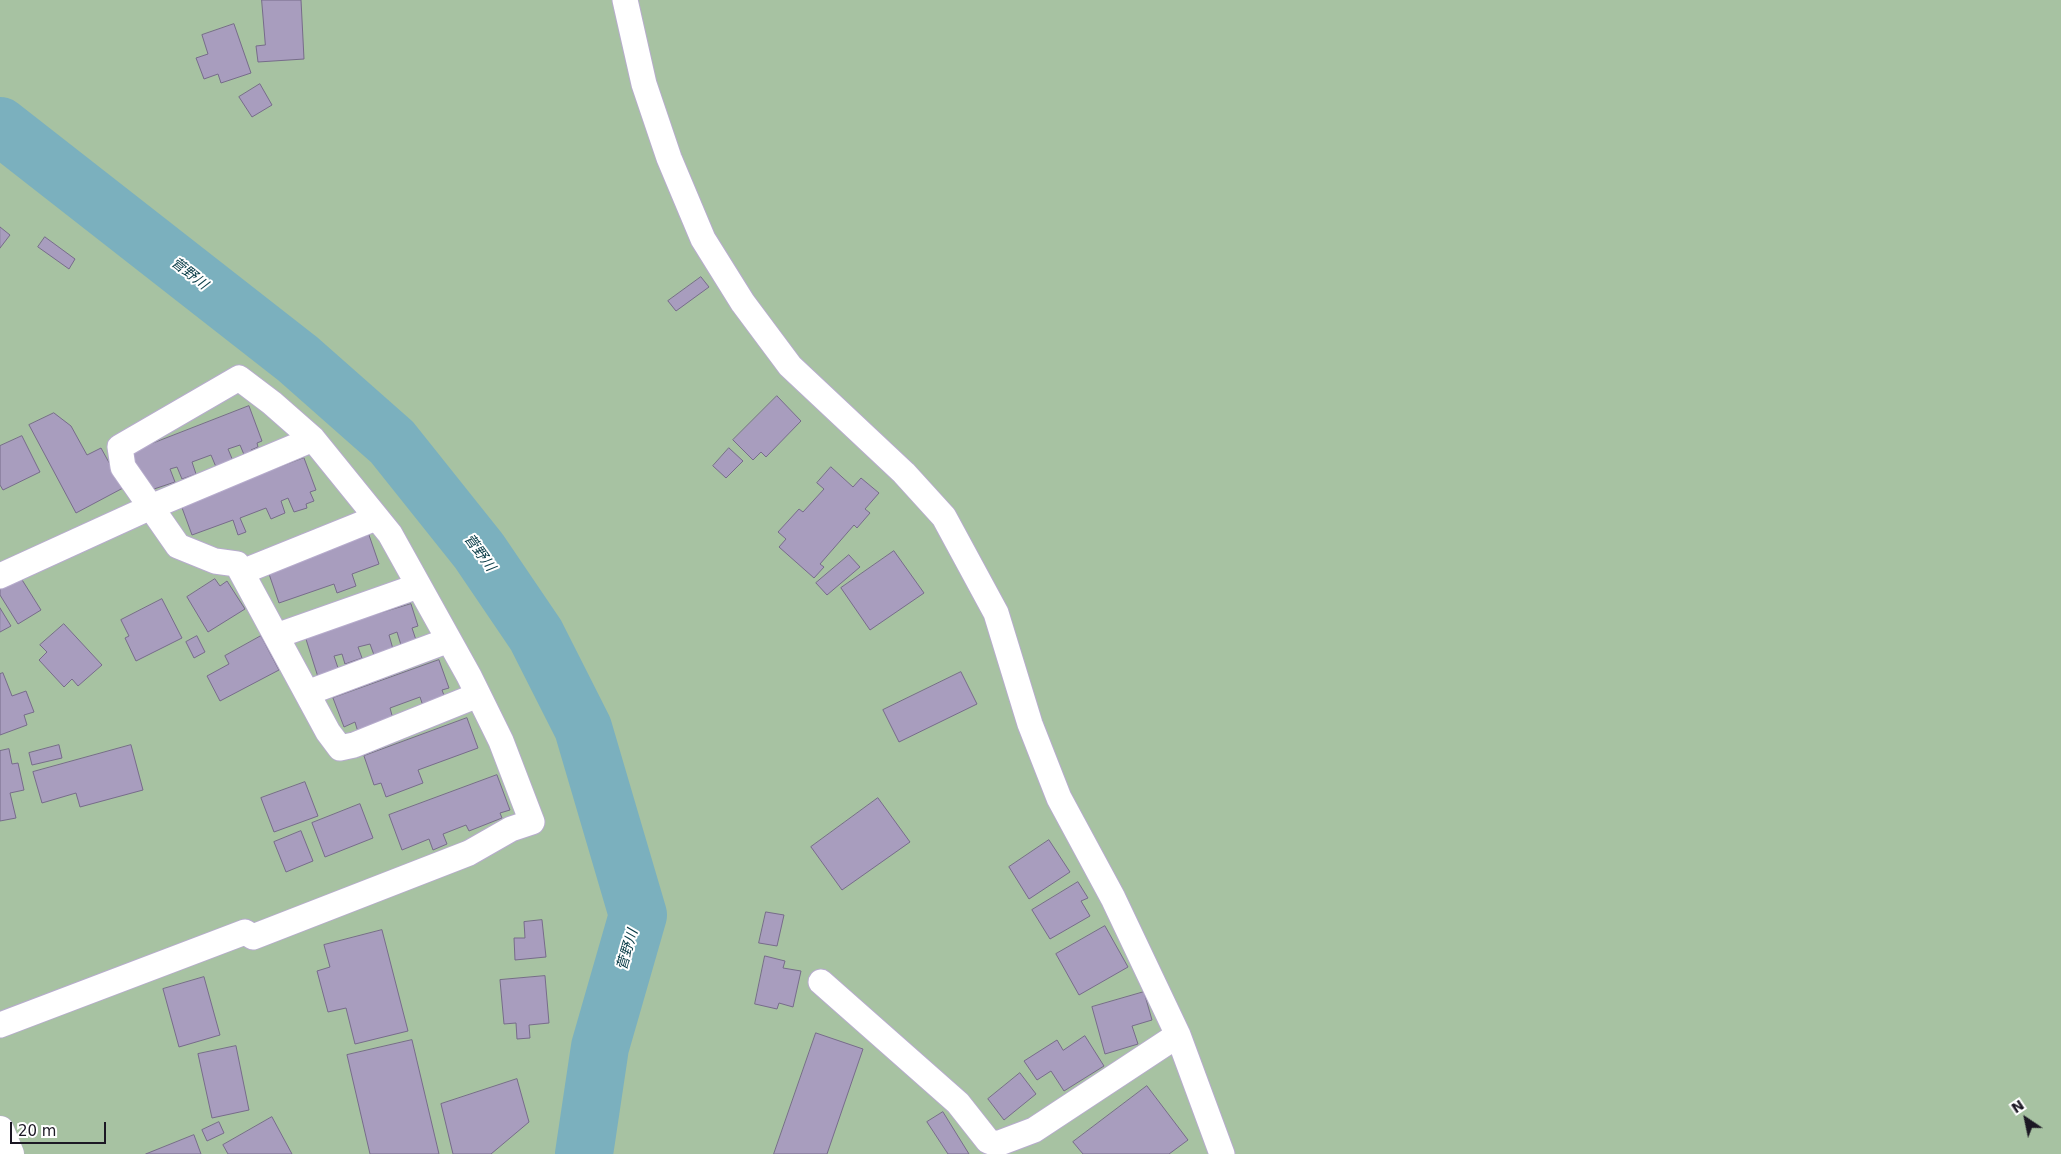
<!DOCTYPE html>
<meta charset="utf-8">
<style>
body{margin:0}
#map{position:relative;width:2061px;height:1154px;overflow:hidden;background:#e3d7fa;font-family:"DejaVu Sans",sans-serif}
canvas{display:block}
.north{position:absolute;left:2001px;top:1094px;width:50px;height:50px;-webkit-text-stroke:4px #fff;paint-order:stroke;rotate:326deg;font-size:14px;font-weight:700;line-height:20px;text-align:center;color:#1c1824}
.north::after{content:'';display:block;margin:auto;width:18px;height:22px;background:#1c1824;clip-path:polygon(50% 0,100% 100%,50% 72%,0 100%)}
.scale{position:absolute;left:10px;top:1122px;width:96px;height:22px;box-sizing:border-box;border:2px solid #1c1824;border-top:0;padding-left:6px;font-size:15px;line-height:18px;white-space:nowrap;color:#1c1824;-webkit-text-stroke:4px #fff;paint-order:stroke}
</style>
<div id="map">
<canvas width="2061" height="1154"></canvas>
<div class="north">N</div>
<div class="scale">20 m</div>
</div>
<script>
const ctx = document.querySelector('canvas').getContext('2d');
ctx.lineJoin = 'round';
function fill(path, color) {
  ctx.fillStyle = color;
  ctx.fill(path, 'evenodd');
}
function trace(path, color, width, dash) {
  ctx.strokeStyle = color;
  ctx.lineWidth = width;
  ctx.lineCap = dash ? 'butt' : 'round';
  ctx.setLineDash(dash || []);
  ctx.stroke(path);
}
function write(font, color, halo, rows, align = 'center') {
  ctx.font = font + ' "DejaVu Sans","Noto Sans JP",sans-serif';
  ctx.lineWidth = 4;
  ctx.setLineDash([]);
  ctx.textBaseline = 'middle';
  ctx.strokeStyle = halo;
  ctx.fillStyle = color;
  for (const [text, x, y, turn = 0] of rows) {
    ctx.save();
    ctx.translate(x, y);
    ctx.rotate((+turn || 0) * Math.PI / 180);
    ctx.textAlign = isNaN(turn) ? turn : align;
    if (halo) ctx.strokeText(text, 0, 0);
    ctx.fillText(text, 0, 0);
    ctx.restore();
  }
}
const green = new Path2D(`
 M0,0H2061V1154H0Z`);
const river = new Path2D(`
 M0,126L298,359L392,442L479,551L536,635L583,728L638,915L600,1047L584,1154`);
const building = new Path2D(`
 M262,0H301L304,59L258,62L256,46L265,45Z
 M234,24L251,73L221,83L218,74L204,79L196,58L208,54L202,35Z
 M260,84L272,105L252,117L239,97Z
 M0,227L10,235L0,248Z
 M45,237L75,259L69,269L38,247Z
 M701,277L709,287L676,311L668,301Z
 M777,396L801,421L766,457L761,452L753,460L733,440Z
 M249,406L262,441L257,443L258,447L251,450L252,454L245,457L240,445L228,449L233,461L216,467L211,455L192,462L196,474L182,479L177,467L170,469L175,482L151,490L143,484L131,452Z
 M54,413L71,426L87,455L101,448L123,488L76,513L29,425Z
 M22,436L40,472L3,490L0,485V446Z
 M729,448L743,461L726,478L713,466Z
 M304,458L316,490L310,492L314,501L306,504L307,508L294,512L288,498L281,501L285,513L271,519L266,508L240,518L246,532L238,535L233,520L192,535L181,505Z
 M831,467L853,487L861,478L879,493L865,509L870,513L857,528L854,525L820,564L824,567L814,578L779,547L786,539L778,532L799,509L803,512L824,489L817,483Z
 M369,535L379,564L352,574L356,586L337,593L334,584L279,603L268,571Z
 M894,551L924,593L870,630L841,588Z
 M849,555L860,567L827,595L816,583Z
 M19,575L41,610L18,624L0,595V587Z
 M215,579L220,586L227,581L245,609L208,632L187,597Z
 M162,599L182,638L136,661L125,638L129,636L121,620Z
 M411,604L418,626L412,628L416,640L401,645L397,632L389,635L393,649L374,655L370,644L358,647L362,658L345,664L342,654L334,656L339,671L318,677L305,636Z
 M0,608L11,626L0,632Z
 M64,624L102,665L78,686L72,679L64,687L39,660L47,652L40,645Z
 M197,636L205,652L194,658L186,642Z
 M261,636L279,670L220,701L207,676L229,664L225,656Z
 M439,660L449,688L442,690L445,698L423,706L420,697L390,708L393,719L358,732L355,722L344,727L333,698Z
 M961,672L977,704L899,742L883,710Z
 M3,673L12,696L26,691L34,712L24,715L27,725L0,735V674Z
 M467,718L478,748L418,770L423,783L386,797L381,783L374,785L364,756Z
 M59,745L62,758L32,765L29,753Z
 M131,745L143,790L80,807L76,793L42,803L33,772Z
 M9,749L12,764L18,763L24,790L10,793L16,818L0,821V751Z
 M497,775L510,810L500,813L502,818L469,831L466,825L443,834L447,844L433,850L429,839L402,850L389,815Z
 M305,782L318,816L274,832L261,798Z
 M878,798L910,842L842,890L811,847Z
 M360,804L373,838L325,857L312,823Z
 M301,831L313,861L286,872L274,842Z
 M1049,840L1070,872L1029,899L1009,867Z
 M1078,882L1088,898L1081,901L1090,916L1050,939L1032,910Z
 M766,912L784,915L777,946L759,943Z
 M542,920L546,957L515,960L514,938H525L524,922Z
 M1105,926L1128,967L1079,995L1056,954Z
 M382,930L408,1031L355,1044L346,1008L328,1012L317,971L330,967L324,945Z
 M765,956L785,961L783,968L801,971L793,1007L779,1003L777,1009L755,1004Z
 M545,976L549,1023L529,1025L530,1038L517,1039L516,1023L504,1024L500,980Z
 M204,977L220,1035L179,1047L163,989Z
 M1144,992L1152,1020L1132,1026L1138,1044L1105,1054L1092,1007Z
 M816,1033L863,1049L827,1154H774Z
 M1085,1036L1104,1066L1064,1091L1051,1071L1037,1080L1024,1061L1057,1040L1063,1050Z
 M412,1040L439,1154H370L347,1055Z
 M236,1046L249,1110L212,1118L198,1054Z
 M1020,1073L1036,1094L1004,1120L988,1099Z
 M517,1079L529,1122L491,1154H453L441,1104Z
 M1147,1086L1188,1140L1169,1154H1083L1073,1142Z
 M943,1112L969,1154H948L927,1122Z
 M272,1117L292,1154H228L223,1145Z
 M219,1122L224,1133L207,1141L202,1130Z
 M194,1135L201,1154H146Z`);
const street = new Path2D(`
 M625,0L644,84L669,158L703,239L743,303L790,366L904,473L944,517L996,613L1030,724L1059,798L1113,898L1178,1035L1222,1154
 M242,572L376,518
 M0,576L151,507L313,439
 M276,636L418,586
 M307,693L449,640
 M821,982L958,1103L988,1141L997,1144L1034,1130L1178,1035
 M0,1025L245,932L253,937L469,853L511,829L532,822L501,741L469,676L390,534L313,439L272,403L239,378L120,447L123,467L178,546L215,561L237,564L328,732L340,748L354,745L478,695`);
const primary = new Path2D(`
 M0,1130L10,1154`);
const waterNames = [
 ["菅野川",189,274,38],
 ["菅野川",479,553,54],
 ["菅野川",628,950,-74]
];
fill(green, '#a7c2a2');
trace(river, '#7bb0be', 58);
fill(building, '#a89dbe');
trace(building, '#776c8a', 1);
trace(street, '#b7accd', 27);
trace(primary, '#b7accd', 29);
trace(street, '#fff', 25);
trace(primary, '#fff', 28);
write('italic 14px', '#083b46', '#fff', waterNames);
</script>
